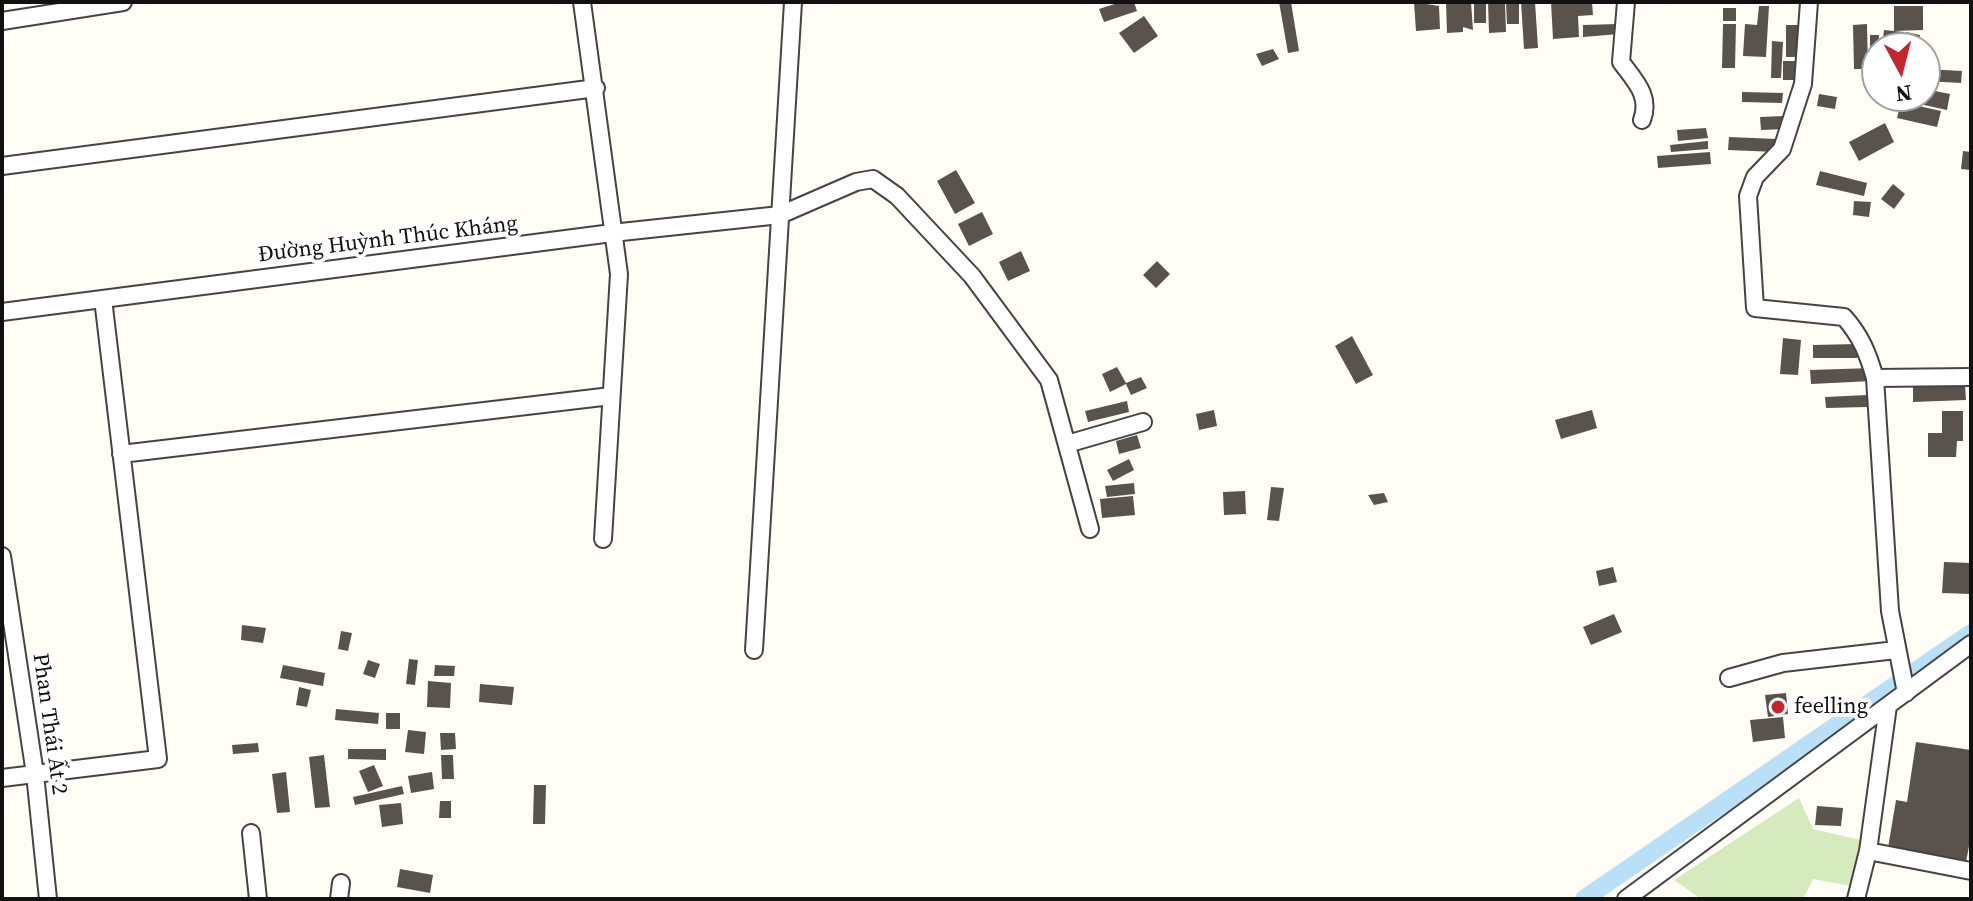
<!DOCTYPE html>
<meta charset="utf-8">
<style>
body{margin:0}
#map{position:relative;width:1973px;height:901px;overflow:hidden;background:#fffdf5;font-family:"Source Serif 4",serif}
canvas{display:block}
.frame{position:absolute;inset:0;border:4px solid #111;pointer-events:none}
.north{position:absolute;left:1861px;top:32px;width:80px;height:80px;box-sizing:border-box;background:#fff;border:2px solid #a0a0a0;border-radius:50%;rotate:173deg;font-size:22px;font-weight:700;line-height:32px;text-align:center;color:#111}
.north::after{content:'';display:block;margin:auto;width:28px;height:36px;background:#c4262e;clip-path:polygon(50% 0,100% 100%,50% 72%,0 100%)}
</style>
<div id="map">
<canvas width="1973" height="901"></canvas>
<div class="frame"></div>
<div class="north">N</div>
</div>
<script>
const ctx = document.querySelector('canvas').getContext('2d');
ctx.lineJoin = 'round';
function fill(path, color) {
  ctx.fillStyle = color;
  ctx.fill(path, 'evenodd');
}
function trace(path, color, width, dash) {
  ctx.strokeStyle = color;
  ctx.lineWidth = width;
  ctx.lineCap = dash ? 'butt' : 'round';
  ctx.setLineDash(dash || []);
  ctx.stroke(path);
}
function write(font, color, halo, rows, align = 'center') {
  ctx.font = font + ' "Source Serif 4",serif';
  ctx.lineWidth = 8;
  ctx.setLineDash([]);
  ctx.textBaseline = 'middle';
  ctx.strokeStyle = halo;
  ctx.fillStyle = color;
  for (const [text, x, y, turn = 0] of rows) {
    ctx.save();
    ctx.translate(x, y);
    ctx.rotate((+turn || 0) * Math.PI / 180);
    ctx.textAlign = isNaN(turn) ? turn : align;
    if (halo) ctx.strokeText(text, 0, 0);
    ctx.fillText(text, 0, 0);
    ctx.restore();
  }
}
const green = new Path2D(`
 M1799,798L1813,829L1860,840L1851,886L1813,879L1803,899H1701L1674,880Z`);
const canal = new Path2D(`
 M1584,899L1971,633`);
const building = new Path2D(`
 M1121,2H1134L1137,11L1104,22L1099,9Z
 M1279,2H1291L1299,51L1288,53Z
 M1414,2L1439,6L1440,29L1416,31Z
 M1446,2H1471L1473,30L1463,27V32L1447,33Z
 M1474,2H1486V23H1474Z
 M1488,2H1505L1506,32L1489,33Z
 M1506,2H1519V24H1507Z
 M1521,2H1535L1538,48L1524,49Z
 M1551,2H1592L1593,15L1578,16L1579,37L1553,39Z
 M1759,6H1769L1766,57L1743,56L1745,24L1757,25Z
 M1894,6H1923V30L1894,31Z
 M1723,8H1736V21H1723Z
 M1144,16L1158,36L1134,53L1119,33Z
 M1618,24L1619,34L1583,37V25Z
 M1723,24H1736L1735,68H1722Z
 M1867,24L1868,69H1854L1853,25Z
 M1786,25H1802V57H1786Z
 M1884,30L1904,32L1902,48H1882Z
 M1906,32L1920,35L1918,48H1903Z
 M1870,35H1879L1877,68H1870Z
 M1772,41L1783,42L1781,78H1771Z
 M1273,49L1279,59L1262,66L1256,54Z
 M1783,61H1800L1801,80H1783Z
 M1925,69L1962,71L1961,83L1925,81Z
 M1925,89L1950,94L1947,110L1901,100L1902,96H1925Z
 M1742,92L1783,93L1782,103L1742,102Z
 M1819,94L1837,97L1835,109L1817,106Z
 M1901,102L1941,111L1937,127L1897,118Z
 M1784,116L1785,129L1761,130L1760,117Z
 M1885,123L1894,142L1859,161L1849,142Z
 M1706,128L1708,138L1678,141L1677,130Z
 M1729,137L1777,139L1776,152L1728,150Z
 M1708,141V149L1671,152L1670,145Z
 M1963,151L1971,152V170L1961,169Z
 M1710,152L1711,164L1658,168L1657,156Z
 M956,170L975,203L955,214L937,181Z
 M1820,171L1867,183L1864,196L1816,185Z
 M1893,184L1905,194L1894,209L1881,199Z
 M1854,201L1871,202L1869,217L1853,215Z
 M982,212L993,234L969,246L958,224Z
 M1021,251L1030,271L1008,281L999,262Z
 M1157,261L1170,274L1156,288L1143,275Z
 M1352,336L1373,375L1356,384L1335,346Z
 M1783,338L1801,340L1798,375L1780,374Z
 M1857,344V358H1813V345Z
 M1117,367L1126,383L1141,377L1147,388L1131,395L1126,384L1110,392L1102,374Z
 M1872,368V381L1811,384L1810,370Z
 M1965,385L1966,400L1913,402V387Z
 M1867,395V407L1826,408L1825,397Z
 M1127,401L1129,412L1088,422L1085,411Z
 M1214,410L1217,426L1199,430L1196,414Z
 M1592,410L1597,428L1561,439L1555,420Z
 M1942,411H1963V441H1957L1956,457H1928V433H1942Z
 M1137,435L1141,448L1119,454L1116,441Z
 M1129,459L1134,470L1113,481L1107,470Z
 M1134,483L1135,494L1107,497L1105,486Z
 M1271,487L1284,488L1279,521L1267,520Z
 M1245,491L1246,514L1224,515L1223,492Z
 M1384,493L1388,502L1374,505L1368,495Z
 M1133,496L1135,515L1102,518L1100,499Z
 M1944,562L1971,563V594L1942,593Z
 M1613,567L1617,582L1599,586L1596,571Z
 M1614,614L1622,632L1591,645L1583,627Z
 M242,625L266,628L263,643L241,640Z
 M341,631L352,633L348,651L338,649Z
 M409,659L418,660L415,685L406,684Z
 M368,660L380,664L375,678L363,674Z
 M283,665L325,673L323,686L280,678Z
 M435,665L455,666L454,676H434Z
 M428,681L451,683L450,708L427,707Z
 M480,684L514,687L512,705L479,702Z
 M299,687L311,690L307,707L296,705Z
 M1786,693L1788,714L1768,717L1765,695Z
 M336,709L379,713L378,724L335,720Z
 M386,713H400V729H386Z
 M1783,717L1785,738L1753,742L1750,720Z
 M408,730L426,732L424,754L405,752Z
 M440,733H455L456,749L441,750Z
 M1916,742L1971,750V836L1966,862L1888,848L1896,800L1907,802Z
 M258,743L259,752L233,754L232,745Z
 M348,749H386V760L348,759Z
 M324,755L330,807L315,808L309,757Z
 M441,755H453L454,779H442Z
 M374,765L383,786L368,792L359,771Z
 M286,772L290,812L277,813L272,774Z
 M432,772L434,789L411,793L408,776Z
 M534,785H546L545,824H533Z
 M402,786L404,794L355,805L353,797Z
 M440,801H451V818H439Z
 M401,803L403,824L382,827L379,805Z
 M1817,806L1843,808L1841,826L1815,825Z
 M400,869L433,875L430,893L397,887Z`);
const street = new Path2D(`
 M582,2L619,274L603,539
 M1626,2L1621,62C1635,81 1651,96 1642,120
 M1809,2L1803,84L1782,149L1755,177L1748,196L1755,308L1844,317C1861,336 1868,354 1875,378L1890,611L1906,693
 M2,21L123,2
 M2,166L596,88
 M2,312L612,233L780,215L856,182L873,179L897,196L972,276L1049,380L1090,529
 M1875,378L1971,377
 M1067,444L1143,422
 M121,454L611,396
 M2,556L35,774L48,899
 M754,650L793,2
 M1729,678L1783,663L1896,650
 M2,778L158,759L103,299
 M251,833L258,899
 M1868,851L1971,871
 M339,899L341,883
 M1626,899L1971,644
 M1856,899L1868,851L1888,706`);
const markers = [
 [1778,707,8,"#c4262e"]
];
const streetNames = [
 ["Đường Huỳnh Thúc Kháng",388,240,-7],
 ["Phan Thái Ất 2",49,724,82]
];
const poiNames = [
 ["feelling",1794,707]
];
fill(green, '#d5ebbd');
trace(canal, '#b9e0f7', 18);
fill(building, '#5a524d');
trace(street, '#444', 20);
trace(street, '#fff', 16);
for (const [x, y, r, color] of markers) {
  const dot = new Path2D();
  dot.arc(x, y, r, 0, 2 * Math.PI);
  ctx.fillStyle = color;
  ctx.fill(dot);
  trace(dot, '#fff', 3);
}
write('22px', '#111', '#fff', streetNames);
write('22px', '#111', '#fff', poiNames, 'left');
</script>
